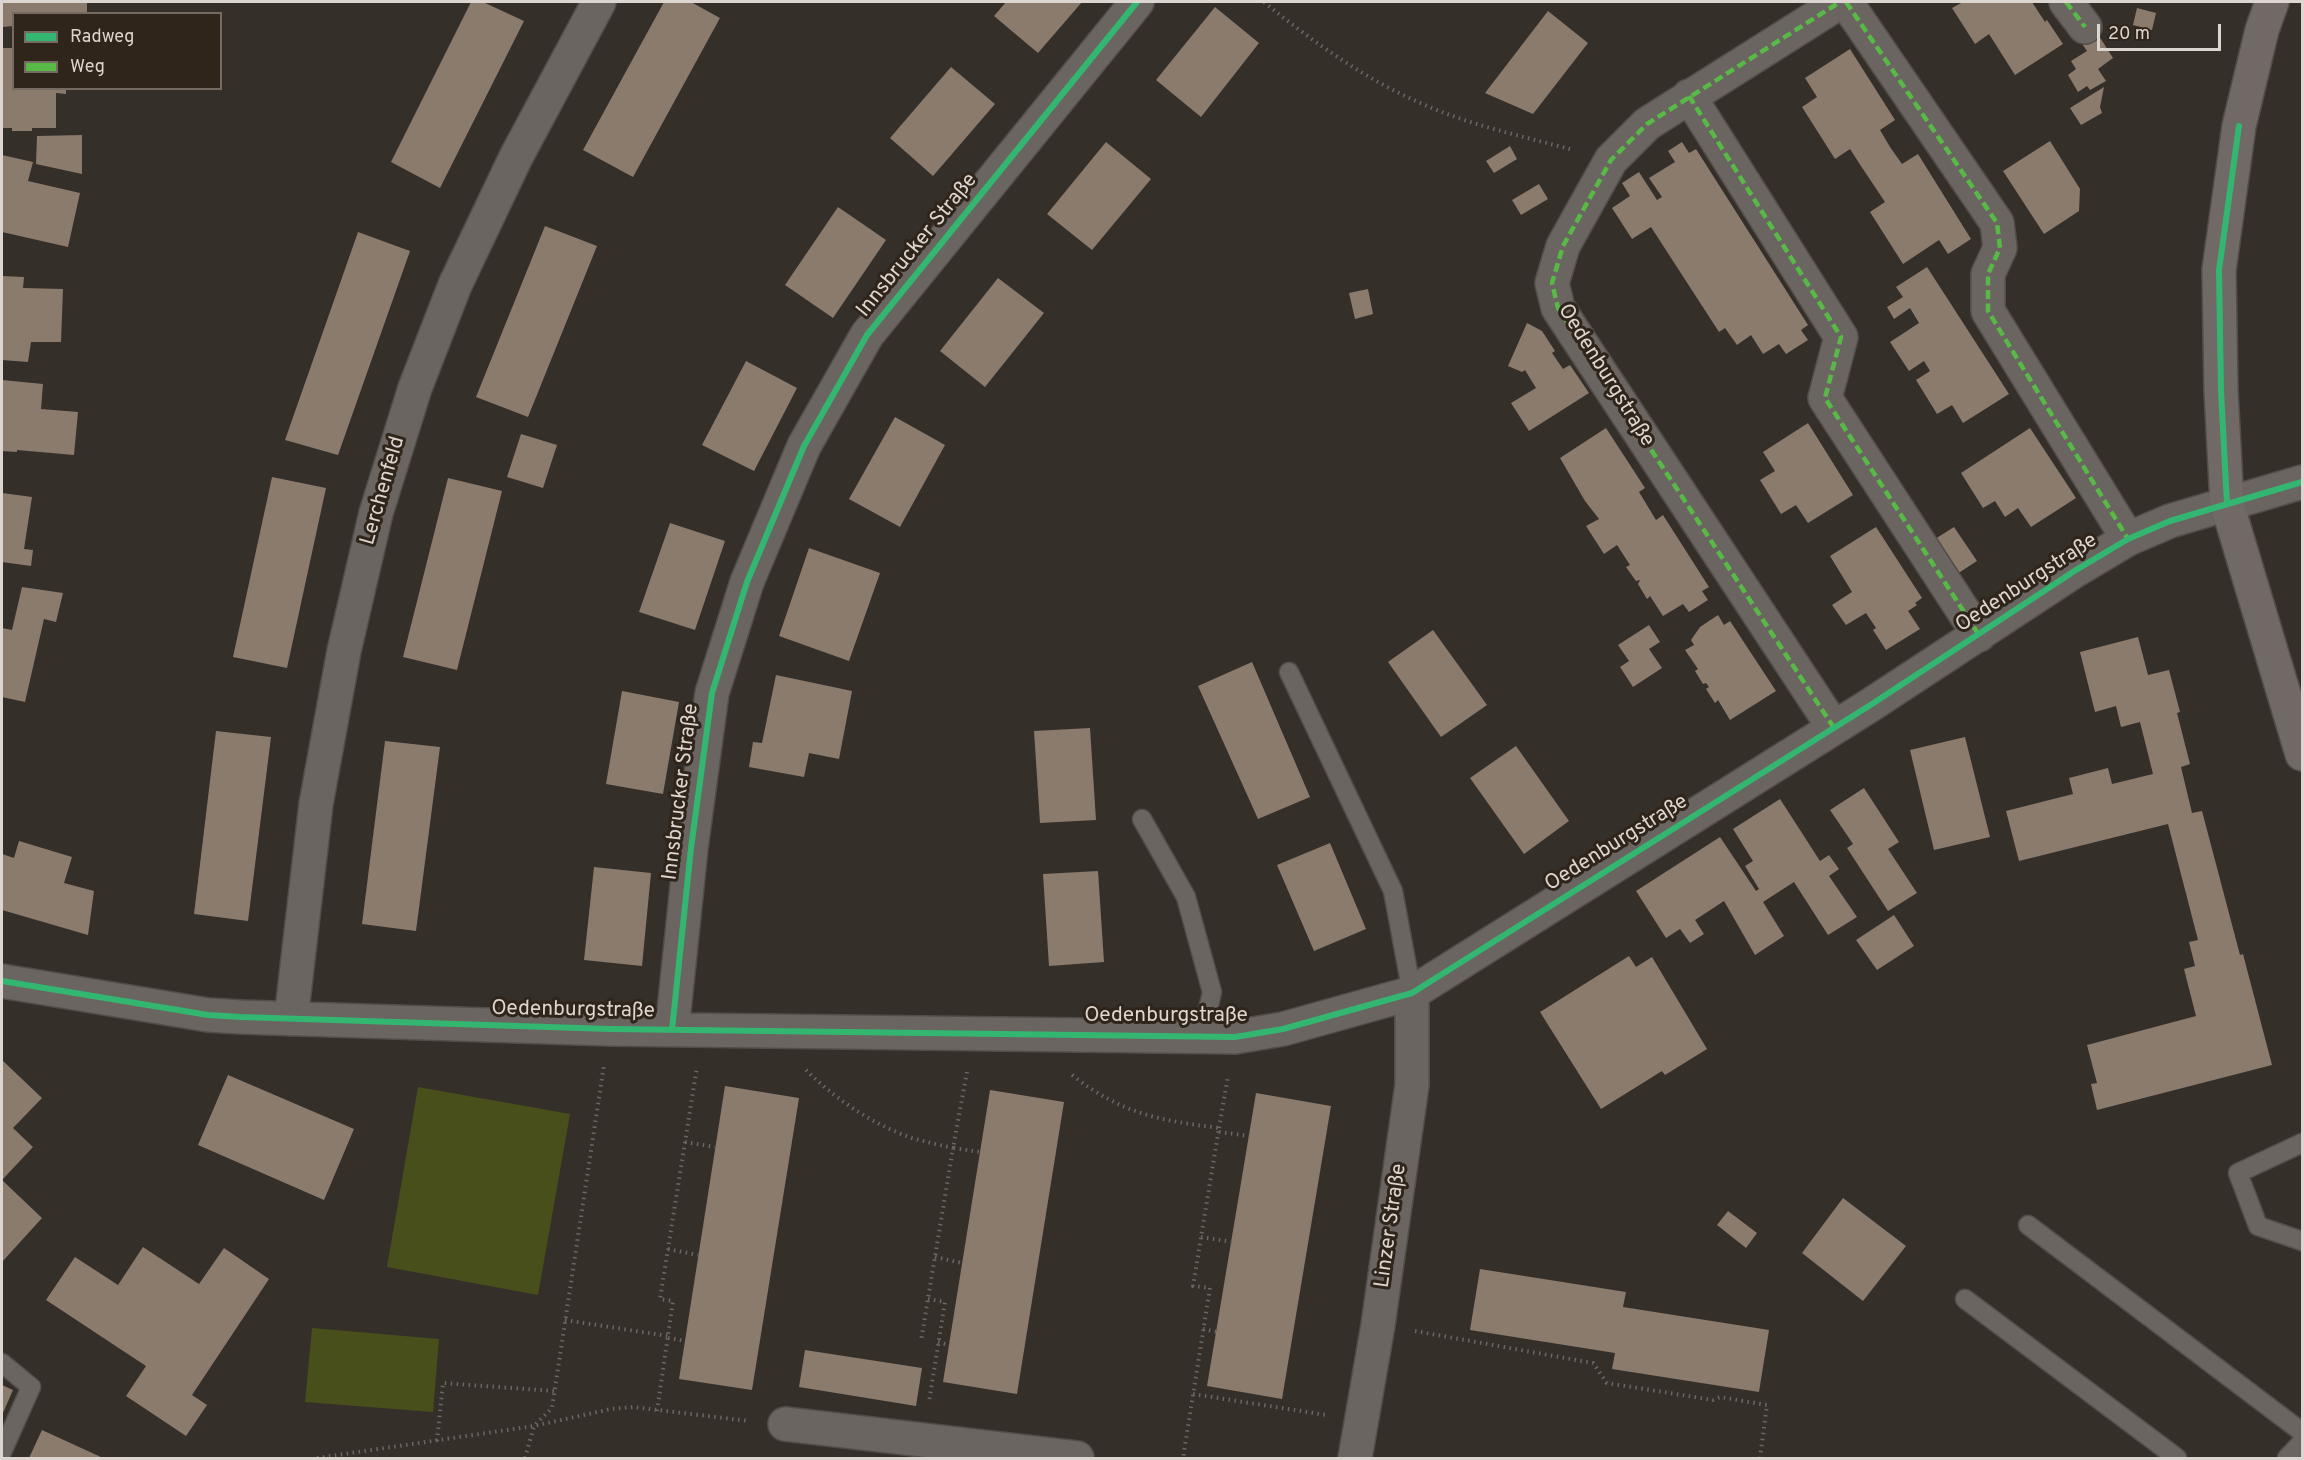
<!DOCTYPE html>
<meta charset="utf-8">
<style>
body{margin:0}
#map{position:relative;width:2304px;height:1460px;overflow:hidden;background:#352f2a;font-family:Overpass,sans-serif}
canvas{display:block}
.frame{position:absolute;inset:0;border:3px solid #ddd5cf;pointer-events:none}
.legend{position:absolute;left:12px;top:12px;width:210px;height:78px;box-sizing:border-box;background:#2f251b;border:2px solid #756b63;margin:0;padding:8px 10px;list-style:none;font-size:18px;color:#ddd5cf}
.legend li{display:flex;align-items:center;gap:12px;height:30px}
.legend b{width:30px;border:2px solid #756b63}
.scale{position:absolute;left:2097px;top:24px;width:124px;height:27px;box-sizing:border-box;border:3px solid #ddd5cf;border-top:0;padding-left:8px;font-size:18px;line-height:21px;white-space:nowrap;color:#ddd5cf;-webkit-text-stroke:4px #2f251b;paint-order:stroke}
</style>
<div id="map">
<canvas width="2304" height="1460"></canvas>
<div class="frame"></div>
<ul class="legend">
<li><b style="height:8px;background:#33b770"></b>Radweg</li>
<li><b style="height:8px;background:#58b947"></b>Weg</li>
</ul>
<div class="scale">20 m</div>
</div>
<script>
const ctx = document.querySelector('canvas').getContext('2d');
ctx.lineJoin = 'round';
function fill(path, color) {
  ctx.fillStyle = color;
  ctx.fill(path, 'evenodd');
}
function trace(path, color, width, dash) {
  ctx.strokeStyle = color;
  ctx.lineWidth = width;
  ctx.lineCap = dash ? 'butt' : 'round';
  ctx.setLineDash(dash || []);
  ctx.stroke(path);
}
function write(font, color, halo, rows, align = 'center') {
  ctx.font = font + ' Overpass,sans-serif';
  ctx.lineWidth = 6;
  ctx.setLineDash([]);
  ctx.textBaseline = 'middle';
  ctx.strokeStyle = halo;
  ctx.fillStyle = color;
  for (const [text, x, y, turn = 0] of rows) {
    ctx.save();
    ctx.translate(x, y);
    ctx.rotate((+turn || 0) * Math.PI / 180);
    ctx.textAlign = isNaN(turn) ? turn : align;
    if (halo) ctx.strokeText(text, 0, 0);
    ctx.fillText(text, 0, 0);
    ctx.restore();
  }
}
const green = new Path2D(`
 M418,1087L570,1114L538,1295L387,1267Z
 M312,1328L439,1339L433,1412L305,1402Z`);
const building = new Path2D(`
 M2,2H87V14H14V26L2,27Z
 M471,2H483L524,21L440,188L391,162Z
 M664,2H691L720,18L633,177L583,150Z
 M1006,2H1082L1038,53L994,16Z
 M1963,2H2032L2045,22L2047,20L2063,44L2015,75L1989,34L1975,44L1952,8Z
 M1215,7L1259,43L1201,117L1156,80Z
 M2137,8L2156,13L2152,30L2133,25Z
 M1548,11L1588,43L1533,114L1485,93Z
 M2094,28L2113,58L2098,69L2106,81L2090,90L2087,86L2078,92L2068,75L2076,69L2071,61L2087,51L2078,38Z
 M2,48H14V88H66V94L56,93V128H32V131H12V128H2Z
 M1850,49L1895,120L1880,130L1890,147L1902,164L1918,154L1971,239L1948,254L1939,240L1903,264L1870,212L1885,202L1861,166L1850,149L1835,159L1802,107L1817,97L1805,78Z
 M951,67L995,104L933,176L890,138Z
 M2104,87L2100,107L2102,113L2081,125L2070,108Z
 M82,135V174L36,164L37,136Z
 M2050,141L2080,189L2079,211L2044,234L2003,171Z
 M1106,142L1151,179L1092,250L1047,214Z
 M1682,142L1689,153L1696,149L1808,325L1801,330L1808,340L1786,354L1779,344L1763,354L1751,335L1737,345L1725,328L1719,332L1651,227L1632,239L1612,208L1630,196L1622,183L1639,172L1657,200L1662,197L1649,178L1675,162L1668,151Z
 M1510,146L1517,159L1494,173L1486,161Z
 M2,155L33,162L28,181L80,193L68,247L2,232Z
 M1539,184L1548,199L1521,215L1512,200Z
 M838,207L886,240L833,318L785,285Z
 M545,226L597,246L528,417L476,397Z
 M358,232L410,251L338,455L285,440Z
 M1927,267L2009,394L1963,423L1952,405L1937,414L1916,380L1930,371L1924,361L1909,371L1890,342L1919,323L1910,308L1894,319L1887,307L1903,297L1896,287Z
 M2,276L24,277L23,288L63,289L61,342H31L28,362L2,360Z
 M998,278L1044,313L985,387L940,351Z
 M1368,289L1373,314L1355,319L1349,293Z
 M1527,323L1542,331L1555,351L1552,353L1563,369L1570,365L1589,393L1529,431L1511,403L1536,388L1525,370L1522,372L1508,366Z
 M746,361L797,388L754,471L702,445Z
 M2,380L43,384L41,409L78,412L74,455L17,450V452L2,451Z
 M895,417L945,445L900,527L849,499Z
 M1808,423L1853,495L1808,523L1796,505L1781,514L1760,480L1775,471L1763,452Z
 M1606,428L1645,488L1639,492L1656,520L1663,515L1709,587L1702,591L1708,600L1689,612L1683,604L1663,616L1650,596L1647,599L1638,584L1640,580L1636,581L1626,567L1630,565L1617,545L1604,554L1586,526L1599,519L1585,501L1560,458Z
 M2030,428L2076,498L2031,527L2018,508L2005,517L1995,501L1983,508L1961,473Z
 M521,434L557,445L543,488L507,477Z
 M272,477L326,488L287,668L233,657Z
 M448,478L502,491L457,670L403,657Z
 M2,493L32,497L24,549L33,550L31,566L2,562Z
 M670,523L725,541L695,630L639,612Z
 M1876,527L1922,598L1915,603L1917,605L1908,611L1920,629L1886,650L1873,630L1876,628L1866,613L1846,625L1832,605L1852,592L1830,556Z
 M1954,527L1977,561L1957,574L1935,539Z
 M809,548L880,573L849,661L779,636Z
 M22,587L63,593L56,622L44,619L25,702L2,697V628L12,630Z
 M1718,615L1724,625L1730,621L1776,691L1730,720L1718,700L1715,703L1706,689L1709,687L1706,683L1703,684L1695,671L1698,669L1685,650L1694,645L1691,640L1700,627Z
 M1649,625L1660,642L1649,649L1662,668L1633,687L1620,667L1629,661L1618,645Z
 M1433,630L1487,705L1441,737L1388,662Z
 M2138,637L2148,675L2169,670L2180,712L2177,713L2190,764L2181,767L2192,813L2202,811L2240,955L2243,954L2272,1065L2097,1110L2091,1084L2097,1083L2087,1045L2196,1016L2184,969L2195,966L2189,942L2198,940L2168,824L2019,861L2006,811L2073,794L2069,778L2108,768L2112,784L2153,774L2140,722L2121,727L2116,706L2095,712L2080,652Z
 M1252,662L1310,797L1258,819L1198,686Z
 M776,675L852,691L839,759L809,753L804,777L749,767L753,742L762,743Z
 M622,691L679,702L663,794L606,784Z
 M1090,728L1096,820L1040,823L1034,731Z
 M216,731L271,737L248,921L194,914Z
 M1965,737L1990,837L1934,850L1910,750Z
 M385,741L440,747L416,931L362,924Z
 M1516,746L1569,821L1524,854L1470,778Z
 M1864,788L1899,842L1888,849L1917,893L1888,911L1847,848L1853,844L1830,810Z
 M1780,799L1820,861L1829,855L1839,869L1829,876L1857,917L1828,935L1794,882L1763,902L1784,936L1755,955L1724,901L1695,920L1704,934L1690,943L1680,929L1666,938L1636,891L1720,837L1756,891L1759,889L1745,866L1753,861L1733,829Z
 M19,841L72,857L64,883L94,891L88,935L2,910V854L14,858Z
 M1330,843L1366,929L1314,951L1277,865Z
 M594,867L651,873L642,966L584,960Z
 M1098,871L1104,962L1049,966L1043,874Z
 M1894,915L1914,946L1877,970L1856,940Z
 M1629,956L1636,967L1652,957L1707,1049L1665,1075L1662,1071L1601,1109L1540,1012Z
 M2,1060L42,1098L13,1128L33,1147L2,1180L42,1218L2,1262Z
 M228,1075L354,1129L324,1200L198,1145Z
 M725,1086L799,1098L752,1390L679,1379Z
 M990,1090L1064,1102L1017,1394L943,1382Z
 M1256,1093L1331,1106L1282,1399L1207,1386Z
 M1843,1198L1906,1246L1863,1301L1802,1253Z
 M1728,1211L1757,1233L1746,1248L1717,1225Z
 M143,1247L199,1284L224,1248L269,1279L192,1395L207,1405L186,1436L126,1396L146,1366L46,1300L75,1257L118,1285Z
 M1480,1269L1626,1292L1623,1307L1769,1330L1759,1392L1612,1369L1615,1353L1470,1330Z
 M805,1350L922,1368L916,1406L799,1387Z
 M2,1385L13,1390L2,1415Z
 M42,1430L103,1458H29Z`);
const path = new Path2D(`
 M1264,2C1313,42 1366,80 1425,105C1472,126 1523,136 1573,150
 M806,1070C835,1099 874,1125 912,1138C926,1142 940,1145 953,1148L921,1341
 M967,1072L953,1148L980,1152
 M1072,1075C1122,1114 1158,1120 1219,1128L1193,1286L1210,1288L1183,1458
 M1219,1128L1228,1076
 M1219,1132L1249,1136
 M685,1142L715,1147
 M1201,1237L1232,1242
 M668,1249L698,1255
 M935,1257L962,1263
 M928,1299L945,1302L929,1402
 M565,1320L668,1336
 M1203,1329L1217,1332
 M1415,1331L1593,1363L1607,1383L1713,1400L1720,1397L1767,1405L1760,1458
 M668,1338L685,1341
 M938,1342L949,1345
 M1193,1394L1326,1415
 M657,1411L673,1301L660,1299L697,1067
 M437,1441L443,1383L554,1391
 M317,1458L534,1426L552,1408L604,1065
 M525,1458L534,1426L611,1409L633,1407L749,1421`);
const service = new Path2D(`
 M1289,672L1393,891L1412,993
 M1142,819L1186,897L1212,992L1202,1036
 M2302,1143L2238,1173L2258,1226L2302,1241
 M2028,1225L2302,1432
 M1965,1299L2177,1458
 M2,1363L31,1387L2,1452
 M2287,1458L2302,1442`);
const minor = new Path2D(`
 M1846,2L1997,223L2000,248L1988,274V311L2128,539
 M2066,2L2085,27
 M1689,96L1841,337L1825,398L1979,635
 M1834,728L1558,308L1552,283L1563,246L1611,160L1647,124L1840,2
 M2,981L208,1015L241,1017L610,1029L1235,1037L1283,1029L1412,993L1872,704L2076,570L2128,539L2170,521L2302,482
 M291,1019L316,804L344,651L376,513L415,388L455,285L516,157L599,2
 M672,1030L691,848L712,693L747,582L804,446L867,335L1137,2
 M785,1424L1077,1458
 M1355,1458L1378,1325L1412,1085V993`);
const secondary = new Path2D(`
 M2272,2L2262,30L2239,126L2219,270L2221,391L2227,504L2302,754`);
const quiet = new Path2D(`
 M1846,2L1997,223L2000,248L1988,274V311L2128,539
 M2066,2L2085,27
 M1689,96L1841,337L1825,398L1979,635
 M1834,728L1558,308L1552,283L1563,246L1611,160L1647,124L1840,2`);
const cycleway = new Path2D(`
 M2227,504L2221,391L2219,270L2239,126
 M2,981L208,1015L241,1017L610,1029L1235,1037L1283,1029L1412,993L1872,704L2076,570L2128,539L2170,521L2302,482
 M672,1030L691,848L712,693L747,582L804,446L867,335L1137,2`);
const streetNames = [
 ["Innsbrucker Straße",918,246,-51],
 ["Oedenburgstraße",1605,376,58],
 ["Lerchenfeld",384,491,-74],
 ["Oedenburgstraße",2027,584,-33],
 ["Innsbrucker Straße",682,792,-83],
 ["Oedenburgstraße",1617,844,-32],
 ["Oedenburgstraße",573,1011,1],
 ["Oedenburgstraße",1166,1017],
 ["Linzer Straße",1392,1226,-82]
];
fill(green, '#484f1b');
fill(building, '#8b7b6d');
trace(service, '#524d48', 21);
trace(minor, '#524d48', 36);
trace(secondary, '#524d48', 36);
trace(path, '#6b6763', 4, [1.5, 4.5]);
trace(service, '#6a6561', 18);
trace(minor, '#6a6561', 33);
trace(secondary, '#706966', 33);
trace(quiet, '#58b947', 4.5, [9, 4.5]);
trace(cycleway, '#33b770', 6);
write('21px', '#ddd5cf', '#2f251b', streetNames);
</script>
